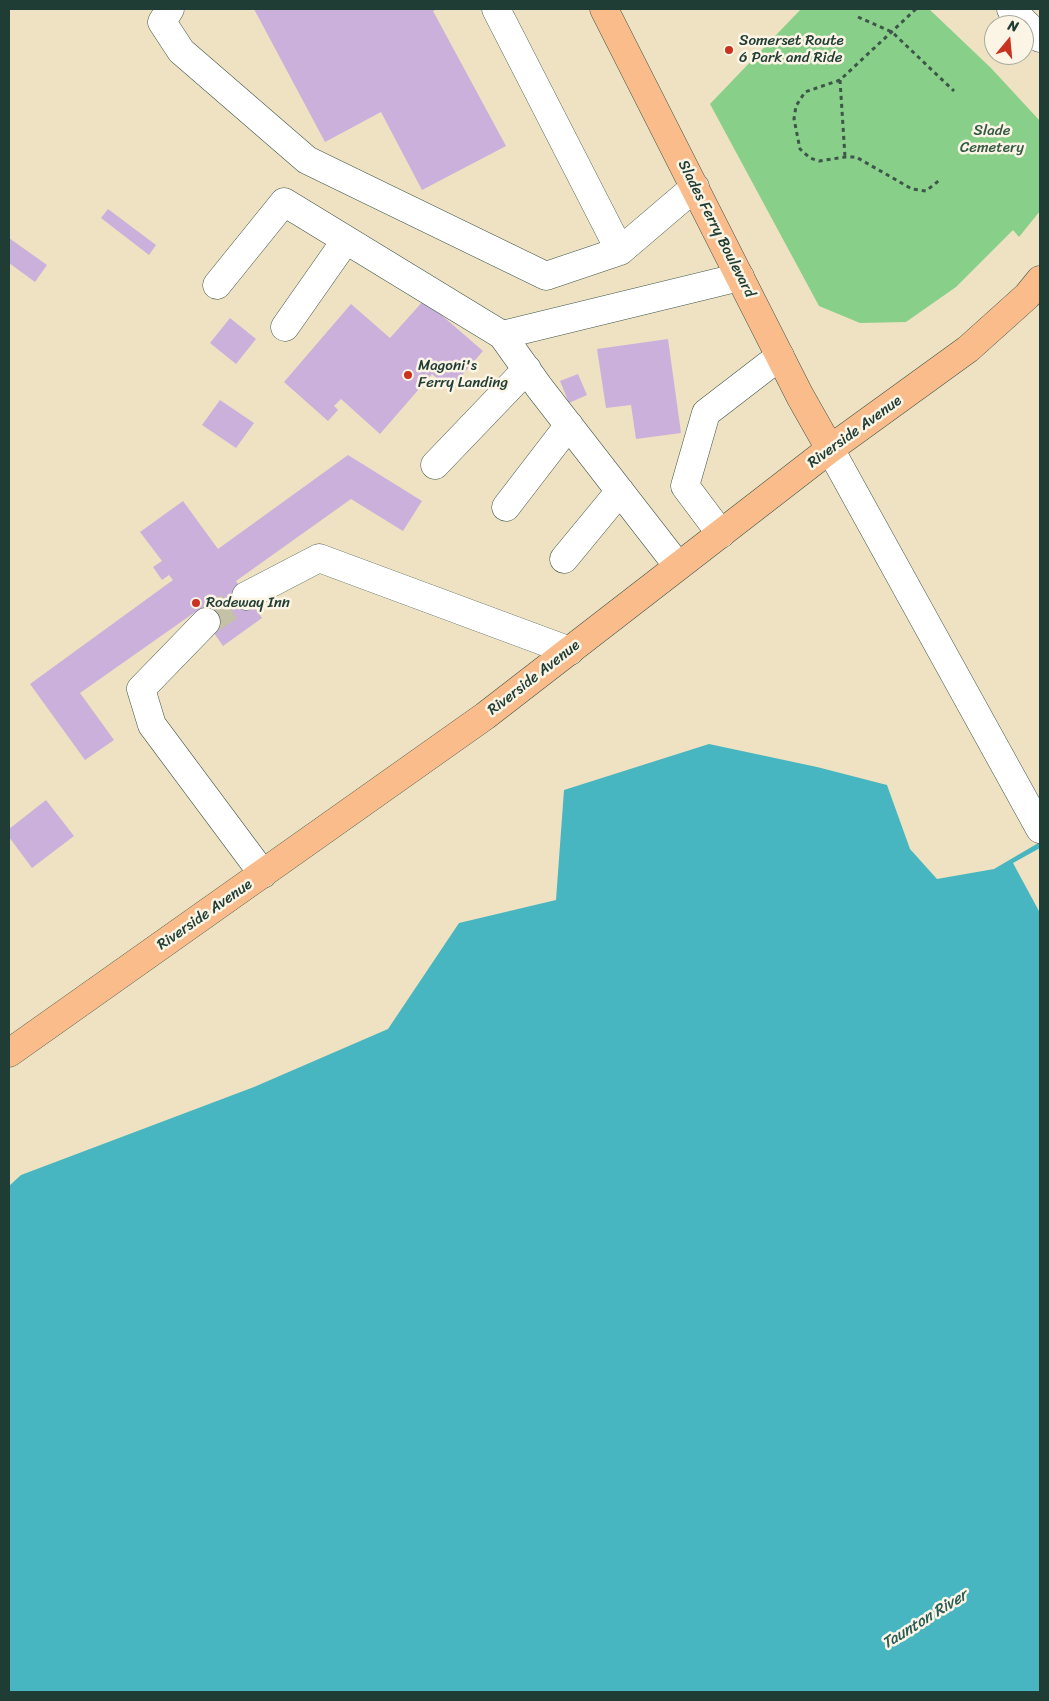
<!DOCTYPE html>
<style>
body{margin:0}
#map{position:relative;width:1049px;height:1701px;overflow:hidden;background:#efe2c2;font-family:Sriracha,sans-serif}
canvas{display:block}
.frame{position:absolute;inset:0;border:10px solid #1f3d34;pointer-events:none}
.north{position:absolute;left:984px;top:15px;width:50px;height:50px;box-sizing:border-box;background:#fcf5e5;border:1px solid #a4ab9e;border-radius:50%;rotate:17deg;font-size:14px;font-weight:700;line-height:20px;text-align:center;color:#1f3d34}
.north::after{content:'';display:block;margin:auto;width:18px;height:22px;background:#c8321e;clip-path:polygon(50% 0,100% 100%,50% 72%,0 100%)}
</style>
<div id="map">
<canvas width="1049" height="1701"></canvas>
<div class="frame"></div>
<div class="north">N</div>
</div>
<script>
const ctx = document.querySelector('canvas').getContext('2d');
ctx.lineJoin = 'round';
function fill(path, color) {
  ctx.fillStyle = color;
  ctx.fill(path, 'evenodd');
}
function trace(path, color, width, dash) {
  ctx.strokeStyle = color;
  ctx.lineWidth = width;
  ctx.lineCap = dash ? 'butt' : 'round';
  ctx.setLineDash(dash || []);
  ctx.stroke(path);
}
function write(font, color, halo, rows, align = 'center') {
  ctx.font = font + ' Sriracha,sans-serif';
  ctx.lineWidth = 5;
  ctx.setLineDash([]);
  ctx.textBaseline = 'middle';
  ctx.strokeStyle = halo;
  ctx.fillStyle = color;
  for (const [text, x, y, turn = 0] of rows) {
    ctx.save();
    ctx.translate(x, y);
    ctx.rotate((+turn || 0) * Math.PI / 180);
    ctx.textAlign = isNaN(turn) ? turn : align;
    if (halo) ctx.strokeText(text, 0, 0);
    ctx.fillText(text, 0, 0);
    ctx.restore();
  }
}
const green = new Path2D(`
 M801,9H929L991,68L1040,121V211L1019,237L1013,230L956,287L906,322L860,323L819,306L710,104Z`);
const water = new Path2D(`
 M709,744L817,767L887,785L910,849L937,879L994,869L1040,842V1692H9V1186L21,1175L254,1087L388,1029L459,923L556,900L564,790Z`);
const pier = new Path2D(`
 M1040,848V913L1013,863Z`);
const building = new Path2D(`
 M254,9H438L433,11L506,146L422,190L381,112L325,142Z
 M108,209L156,245L149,255L101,218Z
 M9,238L47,265L35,282L9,263Z
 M424,300L483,351L450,389L432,374L380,434L341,399L334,406L338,410L328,421L284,382L351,304L390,338Z
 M230,318L256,339L236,364L210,343Z
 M668,339L681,433L636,439L631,405L606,408L597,349Z
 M578,374L587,395L569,403L560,381Z
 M220,400L254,423L236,448L202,425Z
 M348,455L422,501L403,531L351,499L236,581L262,618L223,646L198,610L80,693L114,740L85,760L30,684L173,580L169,575L162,580L153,567L162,561L140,532L183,501L218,549Z
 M46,800L74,836L32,868L9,837V829Z`);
const minorTunnel = new Path2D(`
 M206,622L246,596`);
const path = new Path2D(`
 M916,9L840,80L805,92L796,106L794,119L800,149L810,158L819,161L845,157H856L912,189L926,191L941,179
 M858,17L892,32L954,91
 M840,80L845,157`);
const minor = new Path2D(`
 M170,9L162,22L181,51L307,160L546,276L620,251L695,187
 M496,9L620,251
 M1011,9L1040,38
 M217,285L284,202L502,335L539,387L678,566
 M285,327L346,240
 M502,335L740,277
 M830,449L1040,829
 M435,465L527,369
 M506,507L569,425
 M721,534L685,486L706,413L780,356
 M564,559L620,491
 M246,596L319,558L570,651
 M206,622L141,689L152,725L263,874`);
const major = new Path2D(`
 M604,9L800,396L830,449
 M9,1053L485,716L830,449L968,349L1027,296L1040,280`);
const markers = [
 [729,50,5,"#c8321e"],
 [408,375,5,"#c8321e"],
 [196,603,5,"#c8321e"]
];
const poiNames = [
 ["Somerset Route",739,41],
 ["6 Park and Ride",739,58],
 ["Magoni's",418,366],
 ["Ferry Landing",418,383],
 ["Rodeway Inn",206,603]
];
const parkNames = [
 ["Slade",992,131],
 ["Cemetery",992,148]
];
const streetNames = [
 ["Slades Ferry Boulevard",716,229,63],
 ["Riverside Avenue",855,432,-36],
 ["Riverside Avenue",534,678,-38],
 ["Riverside Avenue",205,915,-35]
];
const waterNames = [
 ["Taunton River",925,1620,-32]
];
fill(green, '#88cf89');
fill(water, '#47b6c0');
fill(pier, '#efe2c2');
fill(building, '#cab0db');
trace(minorTunnel, '#c5c1a6', 28, [28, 14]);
trace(minor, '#3e5649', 29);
trace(major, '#3e5649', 29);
trace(path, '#3e5649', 3, [4, 4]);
trace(minor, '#fff', 28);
trace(major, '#fabc8b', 28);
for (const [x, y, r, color] of markers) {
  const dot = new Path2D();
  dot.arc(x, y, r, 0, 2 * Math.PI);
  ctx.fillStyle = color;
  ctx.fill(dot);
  trace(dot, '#fcf5e5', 2);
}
write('15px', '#1f3d34', '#fcf5e5', poiNames, 'left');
write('15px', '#345a45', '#fcf5e5', parkNames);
write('15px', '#1f3d34', '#fcf5e5', streetNames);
write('italic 16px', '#295b57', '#fcf5e5', waterNames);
</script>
